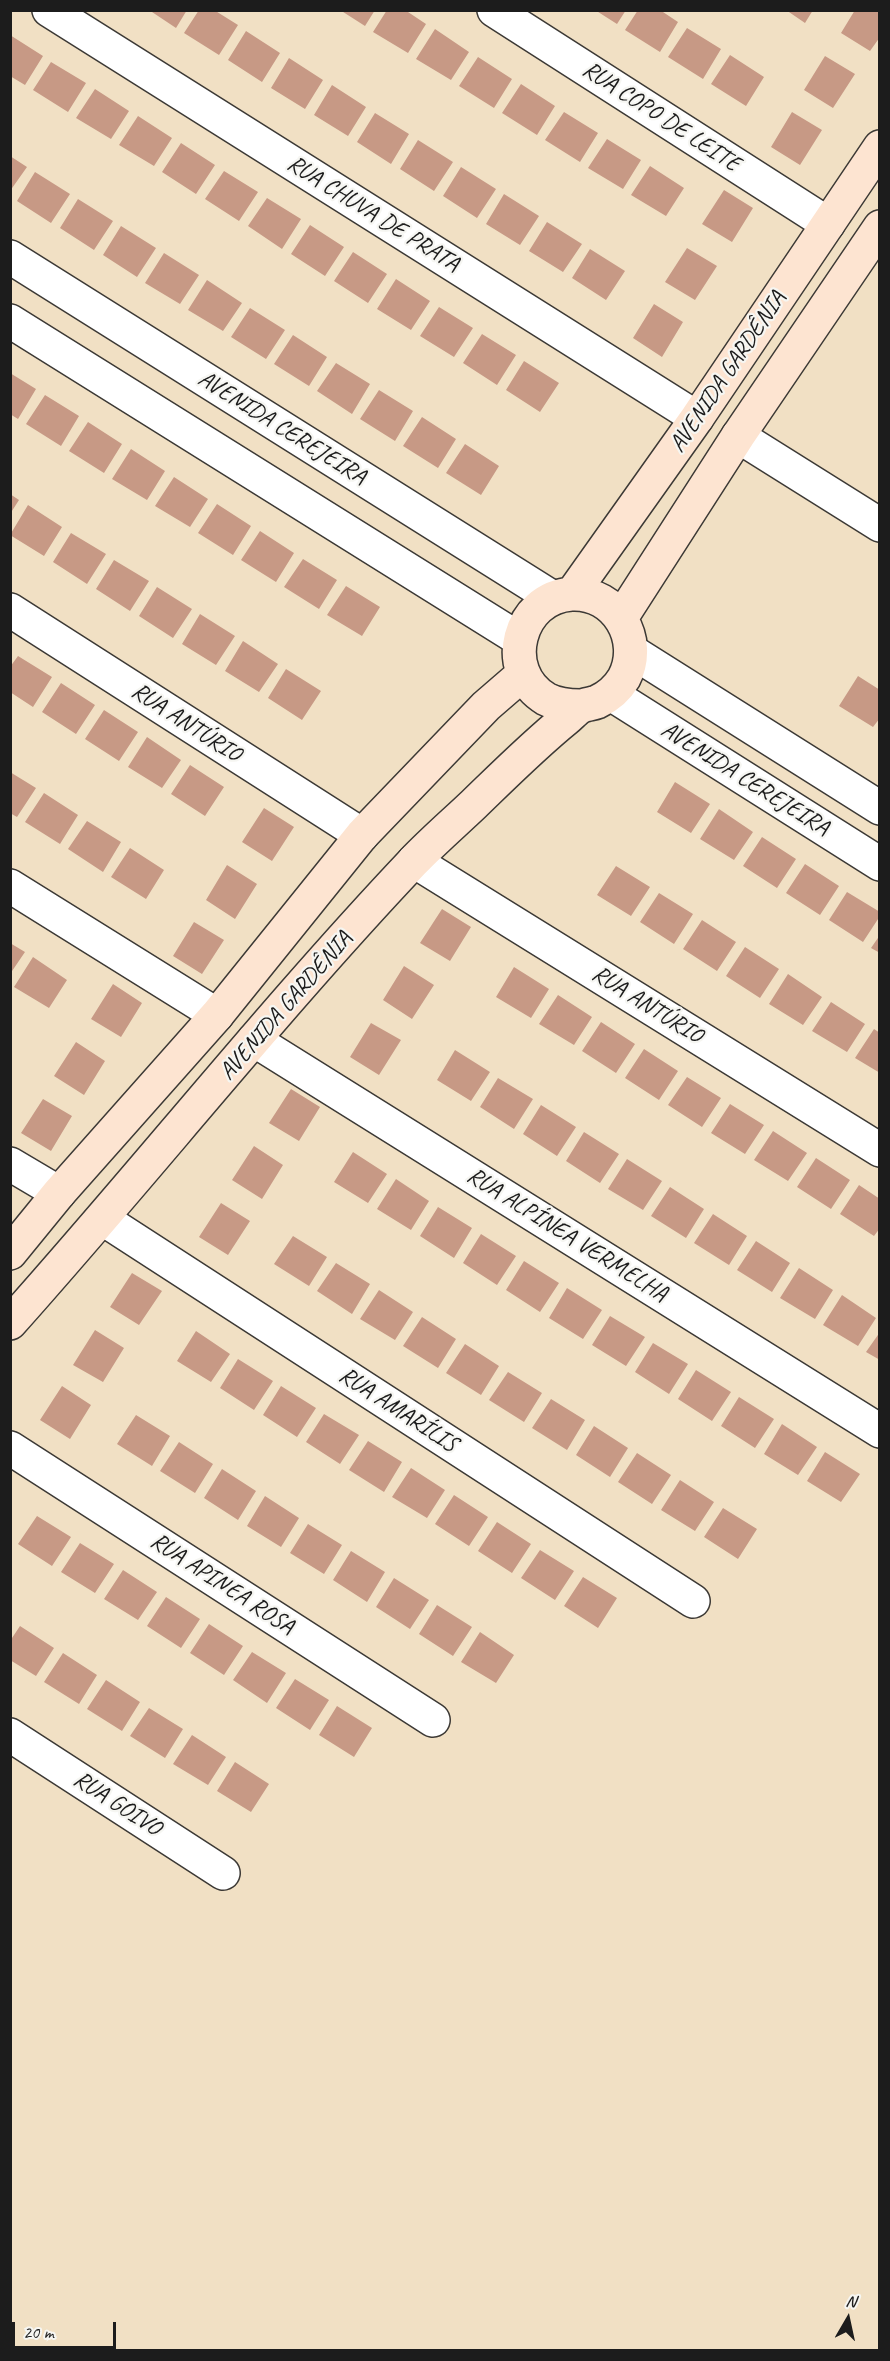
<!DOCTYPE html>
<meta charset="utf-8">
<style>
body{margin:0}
#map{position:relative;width:890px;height:2361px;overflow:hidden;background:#f1e0c4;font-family:Caveat,sans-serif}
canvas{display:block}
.frame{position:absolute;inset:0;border:12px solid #1c1c1c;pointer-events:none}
.north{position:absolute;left:818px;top:2289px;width:60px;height:60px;-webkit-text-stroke:4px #f6f6f2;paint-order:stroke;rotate:9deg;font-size:16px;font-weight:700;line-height:24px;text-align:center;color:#1c1c1c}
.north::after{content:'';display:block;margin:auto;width:21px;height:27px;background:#1c1c1c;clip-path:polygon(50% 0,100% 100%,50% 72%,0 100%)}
.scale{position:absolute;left:12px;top:2322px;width:104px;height:27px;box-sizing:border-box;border:3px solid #1c1c1c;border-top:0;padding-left:8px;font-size:18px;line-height:21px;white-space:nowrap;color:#1c1c1c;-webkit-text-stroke:4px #f6f6f2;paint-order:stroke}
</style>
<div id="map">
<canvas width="890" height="2361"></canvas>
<div class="frame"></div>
<div class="north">N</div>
<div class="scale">20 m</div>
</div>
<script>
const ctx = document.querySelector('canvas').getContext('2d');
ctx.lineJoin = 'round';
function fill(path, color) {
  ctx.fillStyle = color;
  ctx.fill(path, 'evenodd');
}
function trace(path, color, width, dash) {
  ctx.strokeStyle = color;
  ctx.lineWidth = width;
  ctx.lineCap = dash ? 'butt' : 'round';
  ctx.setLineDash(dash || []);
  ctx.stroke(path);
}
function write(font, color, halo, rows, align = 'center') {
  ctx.font = font + ' Caveat,sans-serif';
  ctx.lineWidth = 4.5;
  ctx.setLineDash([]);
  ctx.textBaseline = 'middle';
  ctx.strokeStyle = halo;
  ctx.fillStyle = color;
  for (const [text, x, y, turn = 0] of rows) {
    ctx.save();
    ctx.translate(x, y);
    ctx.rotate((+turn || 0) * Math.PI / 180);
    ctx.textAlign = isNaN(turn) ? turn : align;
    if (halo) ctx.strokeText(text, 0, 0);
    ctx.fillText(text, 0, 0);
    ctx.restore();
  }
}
const building = new Path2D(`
 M149,10H187L176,28Z
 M199,10H214L238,25L219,55L184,33Z
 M340,10H375L365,26Z
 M387,10H405L426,24L408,53L373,32Z
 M595,10H626L617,24Z
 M638,10H660L678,22L660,52L625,30Z
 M786,10H813L805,23Z
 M855,10H880V37L870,51L841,33Z
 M687,28L721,49L703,79L668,57Z
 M435,29L469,52L451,80L416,59Z
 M246,31L280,53L262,82L228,60Z
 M10,35L43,56L25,85L10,76Z
 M730,55L764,77L746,106L711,84Z
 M825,56L855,74L833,108L804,90Z
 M478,57L512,79L494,108L459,86Z
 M289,58L323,80L305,109L271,88Z
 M51,62L86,83L68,112L33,90Z
 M521,84L555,106L537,135L502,113Z
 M332,85L366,107L348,136L314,115Z
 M95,89L129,111L111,139L76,118Z
 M564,112L598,133L580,162L545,140Z
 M792,112L822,130L800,165L771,147Z
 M375,113L409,134L391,164L357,142Z
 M138,116L172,138L154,166L119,145Z
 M607,139L641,160L623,189L588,168Z
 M418,140L453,162L434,191L400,169Z
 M181,143L215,165L196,194L162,172Z
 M10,156L27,167L10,191Z
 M650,166L684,188L666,216L631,195Z
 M461,167L496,189L477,218L443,196Z
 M224,171L258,192L239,221L205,199Z
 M35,172L70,194L51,223L17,201Z
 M724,190L753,208L732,242L702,224Z
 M504,194L539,216L520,245L486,224Z
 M267,198L301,219L282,249L248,226Z
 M78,199L113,221L94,250L60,228Z
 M547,222L582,244L563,272L529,251Z
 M310,225L344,247L325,276L291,254Z
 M121,226L156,248L137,277L103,255Z
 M687,248L717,266L695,300L665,282Z
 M590,249L625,271L606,300L572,278Z
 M353,252L387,274L368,303L334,281Z
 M164,253L199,275L180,304L145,283Z
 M396,279L430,301L411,330L377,309Z
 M207,280L242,303L223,331L188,310Z
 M654,304L683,322L662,357L633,338Z
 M439,307L473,328L454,357L420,336Z
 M250,308L285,330L266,359L231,337Z
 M482,334L516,355L497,385L463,363Z
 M293,335L327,357L309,386L274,364Z
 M524,361L559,383L540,412L506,390Z
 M336,363L370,384L352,414L317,391Z
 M10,373L36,389L18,419L10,414Z
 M379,390L413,411L395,441L360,419Z
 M45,395L79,416L61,446L26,424Z
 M422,417L456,439L438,468L403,446Z
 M88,422L122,444L104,473L69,451Z
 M465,444L499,466L481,495L446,473Z
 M131,449L165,471L147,500L112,479Z
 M174,477L208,499L190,527L155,506Z
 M10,494L19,500L10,514Z
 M217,504L251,526L233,555L198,533Z
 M28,505L62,527L44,556L10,535Z
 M260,531L294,553L276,582L241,560Z
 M71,533L106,554L87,584L53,562Z
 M303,559L337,580L319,609L284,587Z
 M114,560L149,581L130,611L96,589Z
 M346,586L380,607L362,636L327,615Z
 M157,587L192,609L173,638L139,616Z
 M200,614L235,636L216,665L182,644Z
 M243,641L278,664L259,692L225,671Z
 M18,656L52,677L33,707L10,692V667Z
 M286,669L321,691L302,720L268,698Z
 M858,676L880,690V718L873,727L839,706Z
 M61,683L95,705L76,734L42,712Z
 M104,710L138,732L119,761L85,739Z
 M147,737L181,760L162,788L128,767Z
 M190,765L224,787L205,816L171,794Z
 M10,772L36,788L17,817L10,813Z
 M675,782L710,804L691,833L657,812Z
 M44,793L78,815L60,844L25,822Z
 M264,808L294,827L272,861L242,842Z
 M719,809L753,832L734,860L700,839Z
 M87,821L121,842L103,872L68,849Z
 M762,837L796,859L777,888L743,866Z
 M130,848L164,870L146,899L111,877Z
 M805,864L839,886L820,915L786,893Z
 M227,865L257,884L235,919L206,900Z
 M616,866L650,887L631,916L597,895Z
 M847,892L880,912V916L863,942L829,920Z
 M659,893L693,914L674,944L640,922Z
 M442,909L471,927L450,961L420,943Z
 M702,920L736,942L717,971L683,949Z
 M194,922L224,940L202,974L173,956Z
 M880,935V953L871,948Z
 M10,943L25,952L10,974Z
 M745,947L779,969L760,998L726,976Z
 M33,957L67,980L49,1008L14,987Z
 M404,966L434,985L412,1019L383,1000Z
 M514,967L549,989L531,1018L496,997Z
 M788,974L822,997L803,1025L769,1004Z
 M113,984L142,1003L121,1037L91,1019Z
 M558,995L592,1017L574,1045L539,1024Z
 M831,1002L865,1024L847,1052L812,1031Z
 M601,1022L635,1044L616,1073L582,1051Z
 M371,1023L401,1040L379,1075L350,1057Z
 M874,1029L880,1033V1073L855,1058Z
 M76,1042L105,1061L84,1095L54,1076Z
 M644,1049L678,1071L659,1100L625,1078Z
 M455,1050L490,1072L471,1101L437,1080Z
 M687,1077L721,1098L702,1127L668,1105Z
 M498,1078L533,1099L514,1129L480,1107Z
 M291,1089L320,1107L299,1141L269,1123Z
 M43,1099L72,1116L51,1151L21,1133Z
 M730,1104L764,1125L745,1154L711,1133Z
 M541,1105L576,1127L557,1156L523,1134Z
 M773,1131L807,1153L788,1181L754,1160Z
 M584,1132L619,1154L600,1183L566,1161Z
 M254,1146L283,1165L262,1199L232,1180Z
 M353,1152L387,1174L368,1203L334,1182Z
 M816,1158L850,1180L831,1209L797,1187Z
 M627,1159L662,1181L643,1210L608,1189Z
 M396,1179L429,1201L411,1230L377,1209Z
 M859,1185L880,1199V1228L874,1236L840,1214Z
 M670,1187L704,1209L686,1238L651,1216Z
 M221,1203L250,1221L228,1255L199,1237Z
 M438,1207L472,1228L454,1258L420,1236Z
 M713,1214L747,1236L729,1265L694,1243Z
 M481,1234L516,1256L497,1285L463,1263Z
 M293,1236L327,1257L309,1286L274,1264Z
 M756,1241L790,1263L772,1292L737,1270Z
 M524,1261L559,1283L540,1312L506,1290Z
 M336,1263L370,1284L352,1314L317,1291Z
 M799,1268L833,1290L815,1319L780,1298Z
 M132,1273L162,1291L139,1325L110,1307Z
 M567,1288L602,1310L583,1339L549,1318Z
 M379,1290L413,1312L395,1340L360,1319Z
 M842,1295L876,1318L858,1346L823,1325Z
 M610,1316L645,1337L626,1366L592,1345Z
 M422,1317L456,1339L438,1368L403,1346Z
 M95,1330L124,1348L103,1382L73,1365Z
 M196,1331L230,1354L211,1382L177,1361Z
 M880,1332V1360L866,1352Z
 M653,1343L688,1364L669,1394L635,1372Z
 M465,1344L499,1366L481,1395L446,1373Z
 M238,1359L273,1381L254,1410L220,1388Z
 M696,1370L731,1392L712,1421L678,1399Z
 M508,1372L542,1393L524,1422L489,1400Z
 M62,1386L91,1405L70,1439L40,1420Z
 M281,1386L316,1408L297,1437L263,1415Z
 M739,1397L774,1419L755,1448L721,1426Z
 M551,1399L585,1420L567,1450L532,1428Z
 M324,1414L359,1435L340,1464L306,1442Z
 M136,1415L170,1436L152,1466L117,1444Z
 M782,1424L817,1447L798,1475L764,1454Z
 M594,1426L628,1448L610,1477L576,1455Z
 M368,1441L402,1462L384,1492L349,1470Z
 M179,1442L213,1464L195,1493L160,1471Z
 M825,1452L860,1474L841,1502L807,1481Z
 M637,1453L671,1475L652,1504L618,1482Z
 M411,1468L445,1490L427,1518L392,1497Z
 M222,1469L256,1491L238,1520L204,1498Z
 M680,1480L714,1502L695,1531L661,1510Z
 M454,1495L488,1517L469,1546L435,1524Z
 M265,1496L299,1518L281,1547L247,1526Z
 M723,1508L757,1529L738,1559L704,1537Z
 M37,1516L71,1537L52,1566L18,1544Z
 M497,1522L531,1544L512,1573L478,1551Z
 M308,1524L342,1545L324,1574L290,1553Z
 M80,1543L114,1564L95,1593L61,1572Z
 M540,1550L574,1571L555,1600L521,1578Z
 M351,1551L385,1572L367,1602L333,1580Z
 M123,1570L157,1592L138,1620L104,1599Z
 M583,1577L617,1598L598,1628L564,1606Z
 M394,1578L429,1600L410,1629L376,1607Z
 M166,1597L200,1619L181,1648L147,1626Z
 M437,1605L472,1627L453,1656L419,1634Z
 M209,1624L243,1646L224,1675L190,1653Z
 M20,1626L54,1648L36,1676L10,1660V1641Z
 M480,1632L514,1655L496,1683L461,1662Z
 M252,1652L286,1673L267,1703L233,1680Z
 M63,1653L97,1675L79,1704L44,1682Z
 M295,1679L329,1700L310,1730L276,1708Z
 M106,1680L140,1702L122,1731L87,1709Z
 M337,1706L372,1728L354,1757L319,1735Z
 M149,1708L183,1729L165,1758L130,1736Z
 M192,1735L226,1757L208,1785L173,1764Z
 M235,1762L269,1784L251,1812L217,1791Z`);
const street = new Path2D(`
 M49,10L697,418
 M494,10L828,224
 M10,257L553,598
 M10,321L519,639
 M738,436L880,525
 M10,610L362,835
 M631,651L880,808
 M611,694L880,864
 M414,861L880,1150
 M10,886L217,1015
 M254,1040L880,1431
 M10,1164L59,1193
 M103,1219L693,1601
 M10,1448L433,1720
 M10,1735L223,1873`);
const secondary = new Path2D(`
 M572,594L697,418L880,147
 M621,618L738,436L880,227
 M10,1253L59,1193L217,1015L362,835L486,706L523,674
 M10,1323C146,1171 273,1010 413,862C432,842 454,823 474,804C504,775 534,745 566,719C571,715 575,710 580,707C585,704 592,704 597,702C608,697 618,688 624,678C644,640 616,592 572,594C518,597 499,671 546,699C557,705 569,706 581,706`);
const streetNames = [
 ["RUA COPO DE LEITE",661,117,33],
 ["RUA CHUVA DE PRATA",373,214,32],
 ["AVENIDA GARDÊNIA",728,372,-56],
 ["AVENIDA CEREJEIRA",282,428,32],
 ["RUA ANTÚRIO",186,723,33],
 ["AVENIDA CEREJEIRA",745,779,32],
 ["RUA ANTÚRIO",647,1005,32],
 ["AVENIDA GARDÊNIA",286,1006,-49],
 ["RUA ALPÍNEA VERMELHA",567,1235,32],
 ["RUA AMARÍLIS",398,1410,33],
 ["RUA APINEA ROSA",222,1584,33],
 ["RUA GOIVO",117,1804,33]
];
fill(building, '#c79985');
trace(street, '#3c3935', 36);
trace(secondary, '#3c3935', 36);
trace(street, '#fff', 33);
trace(secondary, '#fde4d1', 33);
write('24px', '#1c1c1c', '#f6f6f2', streetNames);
</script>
